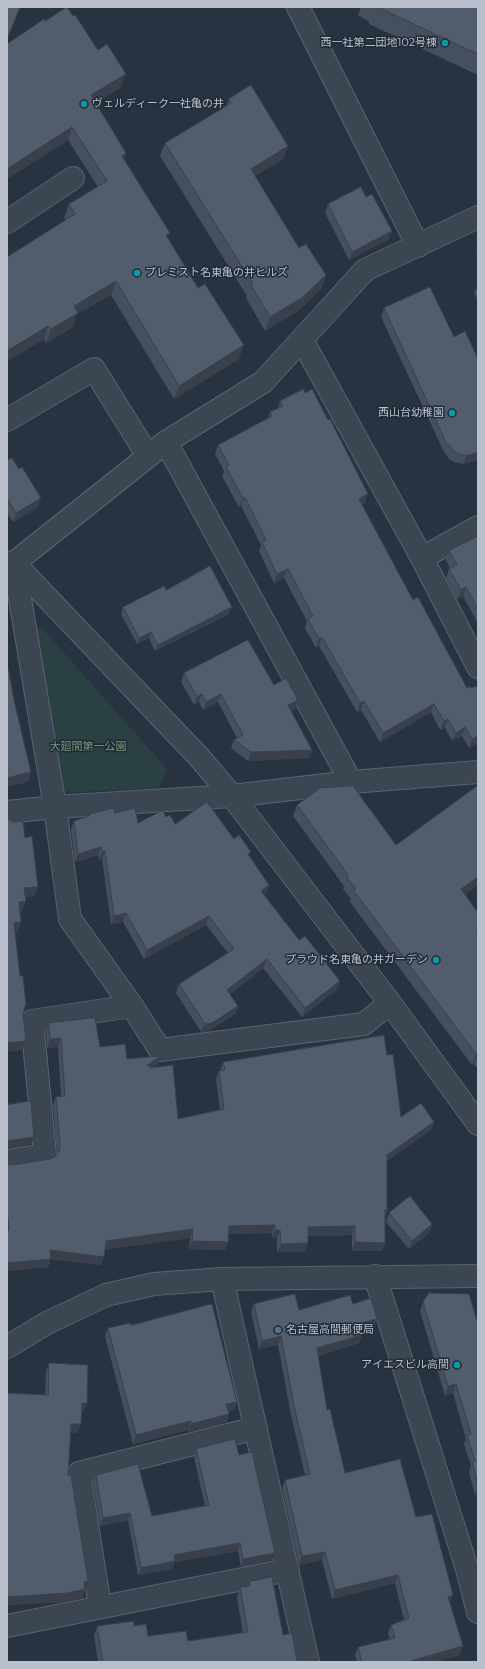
<!DOCTYPE html>
<meta charset="utf-8">
<style>
body{margin:0}
#map{position:relative;width:485px;height:1669px;overflow:hidden;background:#283342;font-family:Montserrat,sans-serif}
canvas{display:block}
.frame{position:absolute;inset:0;border:8px solid #b9c0cc;pointer-events:none}
</style>
<div id="map">
<canvas width="485" height="1669"></canvas>
<div class="frame"></div>
</div>
<script>
const ctx = document.querySelector('canvas').getContext('2d');
ctx.lineJoin = 'round';
function fill(path, color) {
  ctx.fillStyle = color;
  ctx.fill(path, 'evenodd');
}
function trace(path, color, width, dash) {
  ctx.strokeStyle = color;
  ctx.lineWidth = width;
  ctx.lineCap = dash ? 'butt' : 'round';
  ctx.setLineDash(dash || []);
  ctx.stroke(path);
}
function write(font, color, halo, rows, align = 'center') {
  ctx.font = font + ' Montserrat,"Noto Sans JP",sans-serif';
  ctx.lineWidth = 3;
  ctx.setLineDash([]);
  ctx.textBaseline = 'middle';
  ctx.strokeStyle = halo;
  ctx.fillStyle = color;
  for (const [text, x, y, turn = 0] of rows) {
    ctx.save();
    ctx.translate(x, y);
    ctx.rotate((+turn || 0) * Math.PI / 180);
    ctx.textAlign = isNaN(turn) ? turn : align;
    if (halo) ctx.strokeText(text, 0, 0);
    ctx.fillText(text, 0, 0);
    ctx.restore();
  }
}
const green = new Path2D(`
 M41,627L167,769L158,788L61,793L25,638Z`);
const minor = new Path2D(`
 M298,7L418,246
 M7,222L73,178
 M302,340L422,558L478,667
 M7,420L94,369L148,456
 M166,442L351,782
 M422,558L478,527
 M13,562L199,757L232,796L390,1003L478,1124
 M7,812L55,807L232,796L351,782L478,772
 M390,1003L364,1024L160,1050L132,1006L70,919L55,807L14,563L166,442L263,382L365,270L478,217
 M7,1161L45,1155L32,1021L132,1006
 M375,1276L467,1569L478,1612
 M222,1279L308,1662
 M7,1347L47,1323L106,1295L154,1284L222,1279L478,1276
 M100,1607L79,1473L256,1428
 M7,1626L288,1570`);
const wall = new Path2D(`
 M361,7H478V75L369,24V22L358,15Z
 M45,21L121,87L96,103L126,153L124,159L168,238L239,359L174,399L111,295L77,314L73,327L46,343L44,339L7,361V257L66,220L64,218L69,204L98,187L68,140L7,179V44Z
 M229,99L288,146L283,159L255,176L299,248L326,275L321,289L298,311L265,331L246,298L247,296L160,156L165,143L226,106Z
 M328,204L389,239L349,260L325,213Z
 M478,249V257L476,254Z
 M478,284V301L474,293Z
 M384,308L454,337L478,460L463,464L454,462L449,459L443,450L381,317Z
 M280,401L365,503L362,505L478,743L469,748L462,736L452,741L445,728L440,730L431,712L380,742L361,710L357,712L319,646L316,648L305,628L307,621L284,578L274,583L259,551L261,545L241,506L239,507L222,476L224,471L215,454L218,445L268,418L270,412L278,408Z
 M7,461L38,507L13,522L7,513Z
 M478,536V624L463,596L457,599L446,578L449,569L450,568L446,560L449,551Z
 M166,590L229,614L155,651L149,638L137,644L121,614L123,607Z
 M184,673L274,685L298,700L295,709L291,711L312,750L309,758L248,761L231,748L234,740L237,738L218,702L203,710L199,702L194,705L181,682Z
 M478,788V885L465,894L478,913V1069L474,1064L472,1065L350,902L351,899L343,889L344,886L293,816L297,805L396,845Z
 M115,813L138,823L166,817L175,824L234,839L249,857L269,885L266,893L264,895L299,940L340,981L337,989L302,1017L263,968L230,994L238,1006L235,1014L209,1031L201,1032L176,993L179,984L228,953L206,925L144,959L123,922L111,924L102,859L99,860L98,855L75,862L71,830L74,821L88,817L89,814Z
 M49,1023L127,1059L161,1056L158,1064L153,1068L178,1119L220,1110L216,1079L219,1071H220L223,1062L387,1055L401,1117L434,1122L431,1130L387,1161V1211L385,1216V1243L382,1251H352V1235L308,1236L305,1252H277V1238H272V1233L228,1234V1242L225,1250L189,1249L190,1238L105,1249L101,1265L51,1259L48,1267L7,1271V1164L12,1165L50,1159L55,1157L57,1154L53,1105L56,1097L61,1096L58,1047L47,1048L46,1032Z
 M389,1213L432,1224L429,1233L409,1249L386,1222Z
 M423,1302L478,1324V1494L475,1495L469,1472L471,1466L464,1444L466,1439L453,1393L445,1396L420,1311Z
 M254,1304L299,1310L353,1304L374,1327L361,1331L362,1335L359,1343L318,1356L327,1410L345,1473L416,1517L450,1603L460,1655L434,1662H357L355,1655L358,1647L390,1639L388,1633L391,1625L404,1620L395,1583L332,1599L322,1560L299,1565L282,1488L285,1480L305,1475L291,1415L278,1345L259,1349L251,1312Z
 M131,1325L237,1402L234,1410L228,1412L229,1414L226,1423L188,1432V1430L133,1444L105,1336L108,1328Z
 M49,1363L83,1412H81L77,1433H71L68,1476L88,1581L82,1598L65,1602L7,1605V1393L45,1395L46,1372Z
 M196,1449L239,1455L275,1553L272,1560L241,1567L238,1551L175,1562L172,1569L138,1575L128,1520L100,1526L93,1482L96,1475L152,1516L205,1506L194,1457Z
 M249,1582L283,1635L297,1662H98L94,1636L97,1626H134L148,1636L188,1641L243,1633L237,1597L240,1587L247,1586Z`);
const shadedWall = new Path2D(`
 M20,7H21L7,41V39Z
 M126,74L121,87L86,109L91,95Z
 M72,127L68,140L7,179V169Z
 M288,146L283,159L246,182L251,169Z
 M126,153L122,166V156Z
 M392,231L389,239L349,260L352,252Z
 M326,275L321,289L298,311L265,331L270,317Z
 M116,281L111,295L77,314L73,327L46,343L51,329L74,306Z
 M48,326L44,339L7,361V351Z
 M244,345L239,359L174,399L179,386Z
 M478,452V460L463,464L466,456Z
 M368,494L365,503L356,508L359,499Z
 M245,497L241,506L239,507L243,498Z
 M41,498L38,507L13,522L16,513Z
 M288,569L284,578L274,583L277,574Z
 M466,587L463,596L457,599L461,590Z
 M232,607L229,614L155,651L158,645Z
 M151,632L149,638L137,644L139,638Z
 M322,637L319,646L316,648L319,639Z
 M202,694L199,702L194,705L197,697Z
 M221,694L218,702L203,710L206,702Z
 M298,700L295,709L285,714L288,705Z
 M364,701L361,710L357,712L360,703Z
 M434,704L431,712L380,742L383,733Z
 M448,719L445,728L440,730L444,721Z
 M465,727L462,736L452,741L456,733Z
 M478,736V743L469,748L472,739Z
 M312,750L309,758L248,761L251,752Z
 M31,772L28,782L7,787V778Z
 M101,847L98,855L75,862L78,854Z
 M102,851H105L102,859L99,860Z
 M478,877V885L457,900L461,889Z
 M269,885L266,893L258,899L261,891Z
 M38,887L34,896L21,898L24,888Z
 M26,901L22,911H16L19,902Z
 M126,913L123,922L111,924L114,916Z
 M209,916L206,925L144,959L147,950Z
 M21,922L18,932L11,933L14,923Z
 M267,959L263,968L224,998L227,990Z
 M340,981L337,989L302,1017L305,1008Z
 M238,1006L235,1014L209,1031L201,1032L205,1024Z
 M61,1038L58,1047L47,1048L50,1039Z
 M26,1041L22,1050L7,1052V1043Z
 M478,1053L474,1064L472,1065L476,1054Z
 M161,1056L158,1064L143,1074L146,1066Z
 M434,1122L431,1130L384,1163L387,1155Z
 M34,1137L31,1144L7,1149V1141Z
 M432,1224L429,1233L409,1249L412,1241Z
 M275,1225L272,1233L226,1234L229,1226Z
 M355,1226L352,1235L305,1236L308,1227Z
 M193,1229L190,1238L103,1250L106,1241Z
 M275,1230H280L277,1238H272Z
 M192,1241L228,1242L225,1250L189,1249Z
 M355,1242L385,1243L382,1251H352Z
 M308,1243L305,1252H277L281,1244Z
 M50,1250L104,1257L101,1265L47,1258Z
 M51,1259L48,1267L7,1271V1263Z
 M377,1319L374,1327L356,1332L359,1324Z
 M362,1335L359,1343L314,1357L317,1348Z
 M281,1336L278,1345L259,1349L262,1341Z
 M456,1384L453,1393L445,1396L448,1386Z
 M237,1402L234,1410L222,1413L226,1404Z
 M82,1403H87L83,1412H78Z
 M229,1414L226,1423L188,1432L191,1424Z
 M191,1421L188,1430L133,1444L136,1435Z
 M71,1424H81L77,1433H68Z
 M478,1485V1494L475,1495Z
 M130,1513L128,1520L100,1526L103,1518Z
 M240,1543L238,1551L175,1562L172,1569L138,1575L141,1568L174,1555Z
 M325,1552L322,1560L299,1565L302,1556Z
 M275,1553L272,1560L241,1567L243,1559Z
 M398,1575L395,1583L332,1599L335,1590Z
 M88,1581L82,1598L65,1602L7,1605V1597Z
 M453,1595L450,1604L448,1597Z
 M463,1646L460,1655L434,1662H407Z`);
const building = new Path2D(`
 M7,7H20L7,39Z
 M67,7L73,16L75,15L98,50L107,44L126,74L91,95L126,153L122,156L170,233L166,235L198,288L205,284L244,345L179,386L116,281L74,306L78,313L51,329L48,326L7,351V257L75,214L69,204L107,181L72,127L7,169V44L44,19L45,21Z
 M378,7H478V54Z
 M251,85L288,146L251,169L299,248L306,244L326,275L303,297L270,317L251,285L253,284L165,143L231,103L229,99Z
 M361,187L366,197L372,194L392,231L352,252L328,204Z
 M430,287L454,337L465,331L478,359V452L466,456L457,453L453,450L446,442L384,308Z
 M304,389L305,393L312,389L328,420L330,419L368,494L359,499L413,600L418,597L467,688L470,686L471,688L476,686L478,690V736L472,739L465,727L456,733L448,719L444,721L434,704L383,733L364,701L360,703L322,637L319,639L308,619L313,616L288,569L277,574L262,542L266,540L245,497L243,498L226,467L229,465L218,445L272,416L270,412L283,406L280,401Z
 M12,458L19,469L22,467L41,498L16,513L7,498V461Z
 M478,536V609L466,587L461,590L449,569L457,565L449,551Z
 M210,566L232,607L158,645L151,632L139,638L123,607L164,586L166,590Z
 M248,640L274,685L286,678L298,700L288,705L312,750L251,752L234,740L243,735L221,694L206,702L202,694L197,697L184,673Z
 M7,661L14,700L31,772L7,778Z
 M353,786L396,845L477,786L478,788V877L461,889L478,913V931L476,933L478,935V1053L476,1054L354,891L356,889L347,878L349,876L297,805L320,788Z
 M207,802L234,839L239,835L251,852L248,854L269,885L261,891L299,940L305,936L340,981L305,1008L267,959L227,990L238,1006L212,1023L205,1024L179,984L234,949L209,916L147,950L126,913L114,916L105,851H102L101,847L78,854L74,821L89,816V814L114,808L115,813L135,808L138,823L163,810L166,817L170,815L175,824Z
 M11,819L12,822L23,821L25,838L32,836L38,887L24,888L26,901L19,902L21,922L14,923L20,976H23L26,1004L23,1013L26,1041L7,1043V820Z
 M95,1018L100,1047L125,1044L127,1059L161,1056L146,1066L150,1065V1068L173,1065L178,1119L224,1109L219,1071L225,1070L223,1062L384,1035L387,1055L393,1054L401,1117L421,1103L434,1122L387,1155V1211L385,1209V1243L355,1242V1226L308,1227V1243L281,1244L280,1230H275V1225L229,1226L228,1242L192,1241L193,1229L106,1241L104,1257L50,1250L51,1259L7,1263V1231L9,1230L7,1211V1164L12,1165L50,1159L55,1157L59,1152L60,1145L56,1097L65,1096L61,1038L50,1039L49,1023Z
 M31,1101L34,1137L7,1141V1105Z
 M410,1196L432,1224L412,1241L389,1213Z
 M429,1293L469,1294L478,1324V1485L472,1462L475,1461L467,1435L471,1434L456,1384L448,1386L423,1302Z
 M295,1294L299,1310L350,1295L353,1304L371,1298L377,1319L359,1324L362,1335L317,1348L327,1410L330,1409L345,1473L400,1459L416,1517L432,1514L453,1595L448,1597L463,1646L407,1662H362L358,1647L395,1638L391,1625L409,1618L398,1575L335,1590L325,1552L302,1556L285,1480L310,1474L294,1406L281,1336L262,1341L254,1304Z
 M212,1304L237,1402L226,1404L229,1414L191,1424V1421L136,1435L108,1328L130,1323L131,1325Z
 M49,1363L88,1365L87,1403H82L81,1424H71L68,1476L71,1475L88,1581L84,1582L85,1589L68,1593L7,1597V1393L48,1395Z
 M235,1439L239,1455L252,1452L275,1553L243,1559L240,1543L174,1555L175,1561L141,1568L130,1513L103,1518L96,1475L138,1464L152,1516L209,1505L196,1449Z
 M272,1577L283,1635L292,1633L297,1662H103L97,1626L134,1621V1626L146,1624L148,1636L186,1631L188,1641L248,1632L240,1587L250,1586L249,1582Z`);
const markers = [
 [445,43,4,"#0f9aa8"],
 [84,104,4,"#0f9aa8"],
 [137,273,4,"#0f9aa8"],
 [452,413,4,"#0f9aa8"],
 [436,960,4,"#0f9aa8"],
 [278,1330,4,"#5c6f8a"],
 [457,1365,4,"#0f9aa8"]
];
const poiNames = [
 ["西一社第二団地102号棟",437,43],
 ["ヴェルディーク一社亀の井",92,104,"left"],
 ["プレミスト名東亀の井ヒルズ",145,273,"left"],
 ["西山台幼稚園",444,413],
 ["プラウド名東亀の井ガーデン",428,960],
 ["名古屋高間郵便局",286,1330,"left"],
 ["アイエスビル高間",449,1365]
];
const parkNames = [
 ["大廻間第一公園",88,747]
];
fill(green, '#2a4043');
trace(minor, '#5a636f', 24);
trace(minor, '#3c4552', 22);
fill(wall, '#464f5e');
fill(shadedWall, '#39404c');
fill(building, '#515c6d');
trace(building, '#39404c', 1);
for (const [x, y, r, color] of markers) {
  const dot = new Path2D();
  dot.arc(x, y, r, 0, 2 * Math.PI);
  ctx.fillStyle = color;
  ctx.fill(dot);
  trace(dot, '#212a37', 1.5);
}
write('11px', '#b9c0cc', '#212a37', poiNames, 'right');
write('11px', '#719c7b', '#212a37', parkNames);
</script>
